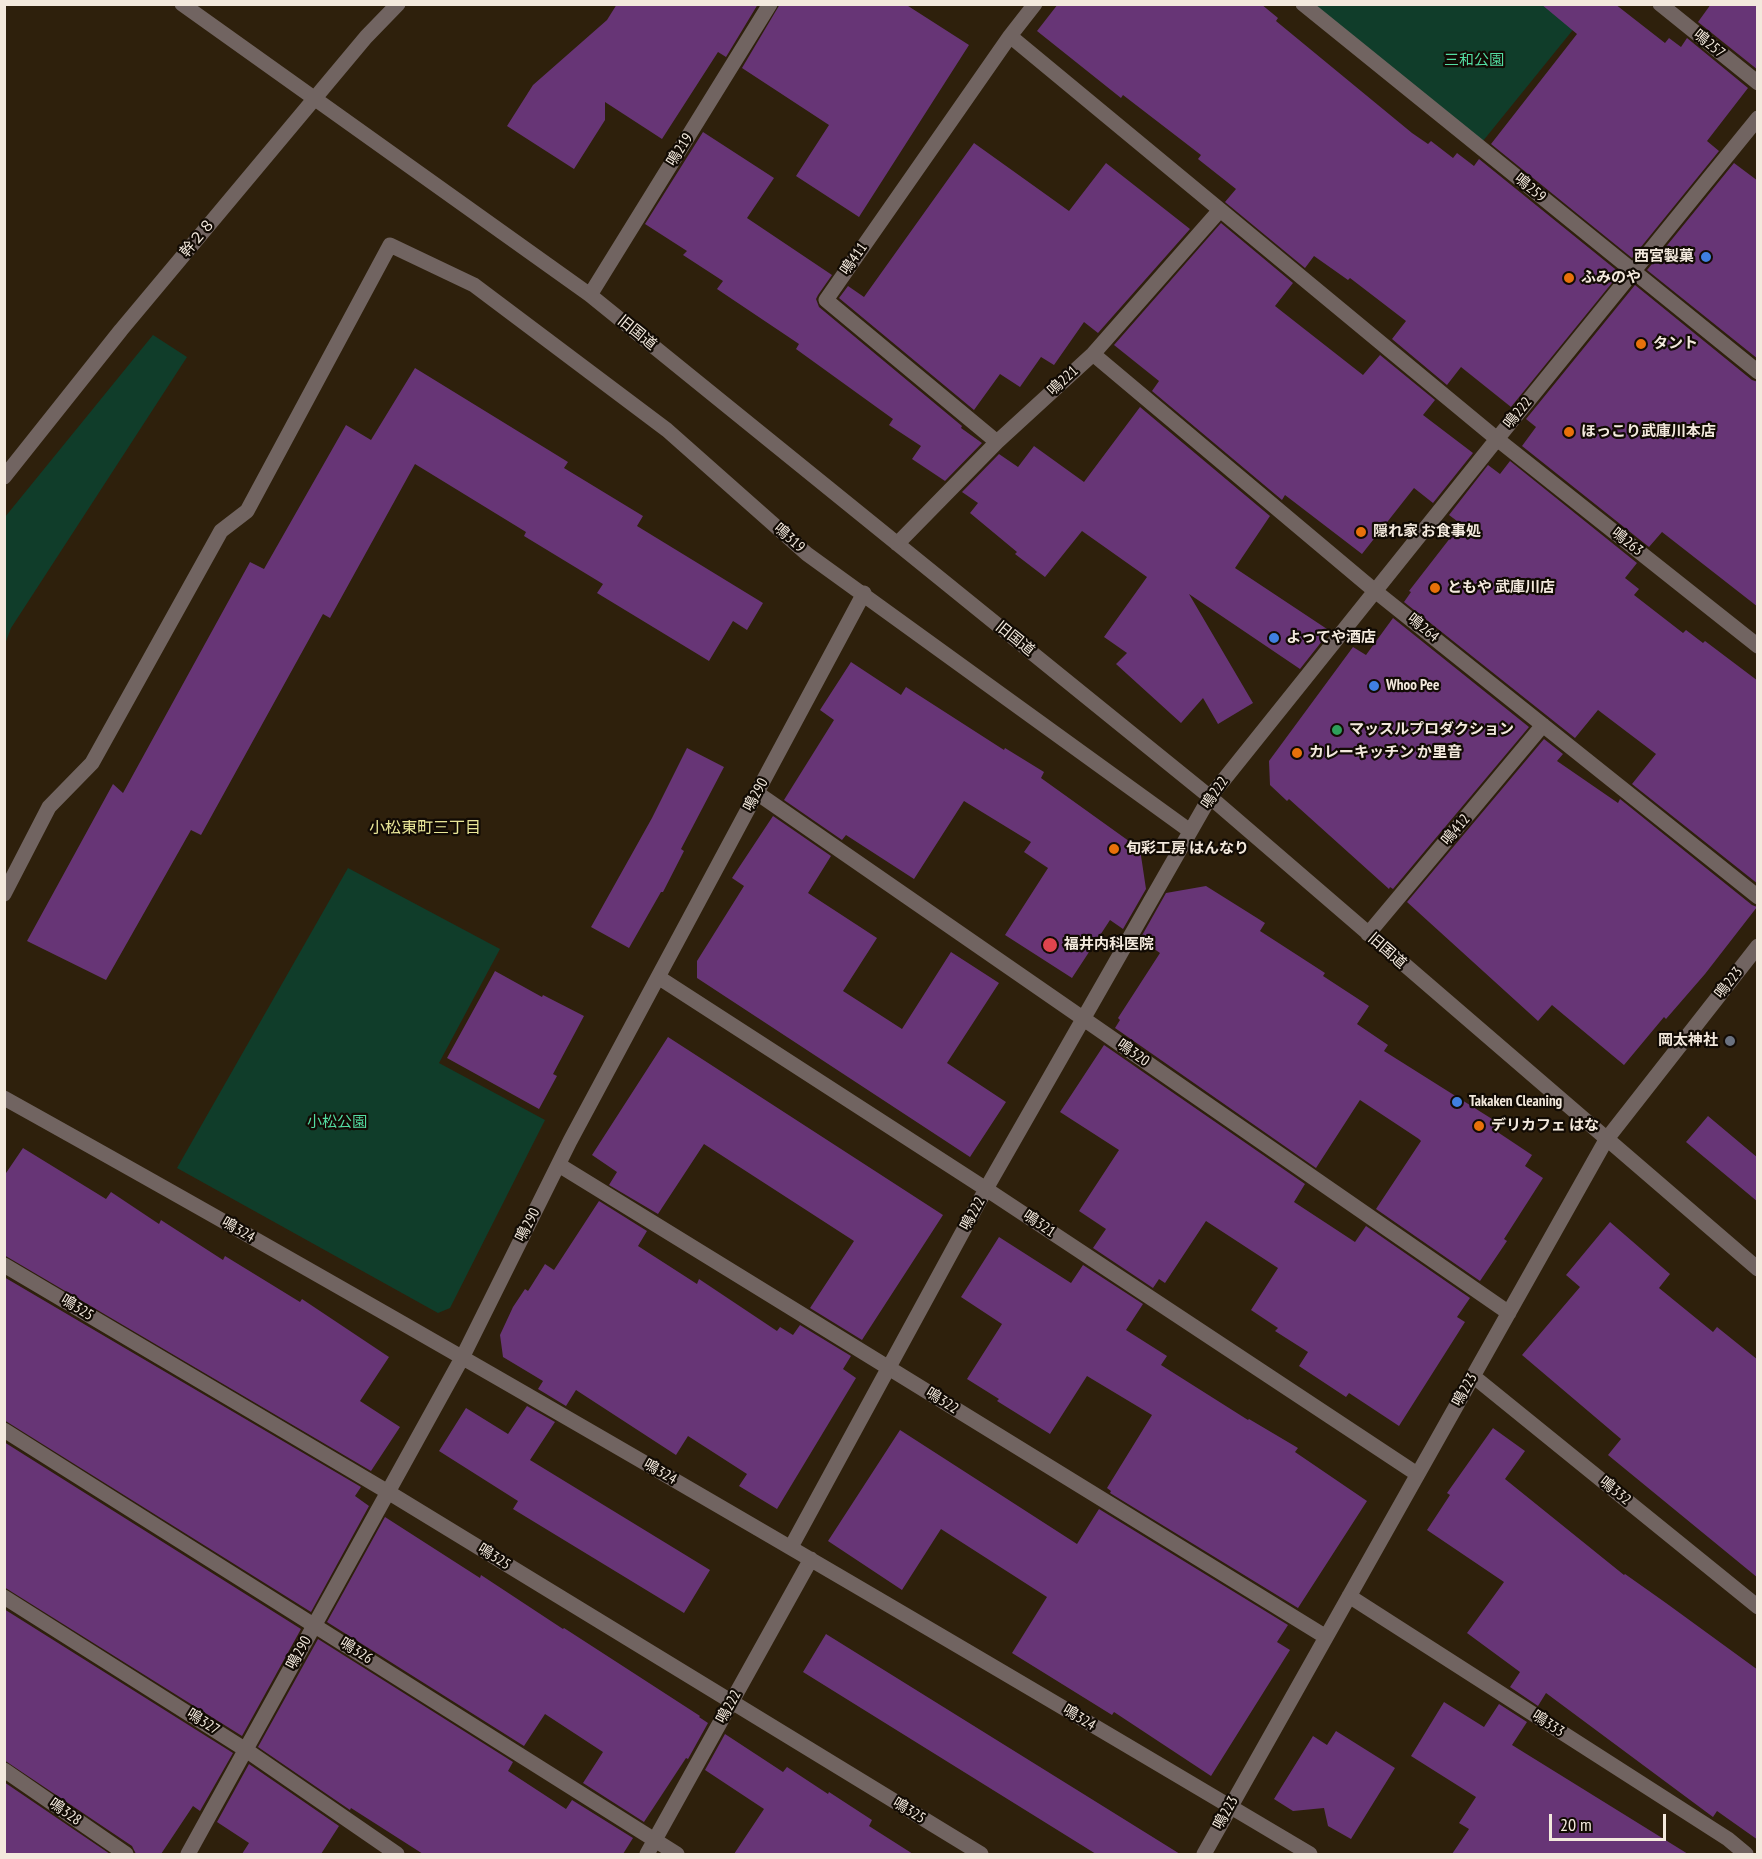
<!DOCTYPE html>
<meta charset="utf-8">
<style>
body{margin:0}
#map{position:relative;width:1762px;height:1859px;overflow:hidden;background:#2e200c;font-family:"PT Sans Narrow",sans-serif}
canvas{display:block}
.frame{position:absolute;inset:0;border:6px solid #f3e9dd;pointer-events:none}
.scale{position:absolute;left:1549px;top:1814px;width:117px;height:27px;box-sizing:border-box;border:3px solid #f3e9dd;border-top:0;padding-left:8px;font-size:18px;line-height:21px;white-space:nowrap;color:#f3e9dd;-webkit-text-stroke:4px #120b04;paint-order:stroke}
</style>
<div id="map">
<canvas width="1762" height="1859"></canvas>
<div class="frame"></div>
<div class="scale">20 m</div>
</div>
<script>
const ctx = document.querySelector('canvas').getContext('2d');
ctx.lineJoin = 'round';
function fill(path, color) {
  ctx.fillStyle = color;
  ctx.fill(path, 'evenodd');
}
function trace(path, color, width, dash) {
  ctx.strokeStyle = color;
  ctx.lineWidth = width;
  ctx.lineCap = dash ? 'butt' : 'round';
  ctx.setLineDash(dash || []);
  ctx.stroke(path);
}
function write(font, color, halo, rows, align = 'center') {
  ctx.font = font + ' "PT Sans Narrow","Noto Sans JP",sans-serif';
  ctx.lineWidth = 4.5;
  ctx.setLineDash([]);
  ctx.textBaseline = 'middle';
  ctx.strokeStyle = halo;
  ctx.fillStyle = color;
  for (const [text, x, y, turn = 0] of rows) {
    ctx.save();
    ctx.translate(x, y);
    ctx.rotate((+turn || 0) * Math.PI / 180);
    ctx.textAlign = isNaN(turn) ? turn : align;
    if (halo) ctx.strokeText(text, 0, 0);
    ctx.fillText(text, 0, 0);
    ctx.restore();
  }
}
const green = new Path2D(`
 M1313,5H1593L1483,141Z
 M153,335L187,357L11,628L5,644V517Z
 M348,868L500,949L439,1063L545,1120L450,1308L438,1313L177,1168Z`);
const building = new Path2D(`
 M617,4H758L726,57L718,52L662,139L605,102V120L574,169L507,126L533,85L607,20Z
 M780,4H905L969,45L859,217L796,176L829,125L742,68Z
 M1058,4H1261L1278,18L1276,21L1412,133L1428,144L1431,141L1453,158L1457,153L1474,166L1479,159L1620,273L1511,407L1461,367L1447,385L1392,339L1406,321L1350,278L1348,280L1314,256L1305,268L1225,202L1236,189L1198,159L1201,155L1123,95L1121,98L1037,31Z
 M1541,4H1615L1665,43L1669,38L1681,47L1687,38L1748,88L1707,141L1719,151L1632,258L1491,144L1577,34Z
 M1711,4L1758,5V70L1698,22Z
 M703,132L774,178L747,218L832,275L818,295L816,299L819,307L962,426L961,428L982,443L945,481L912,459L921,446L889,425L893,419L796,349L799,344L717,289L723,281L683,255L687,251L645,224Z
 M974,143L1069,211L1106,163L1190,229L1098,333L1084,322L1054,365L1041,357L1020,387L1000,374L974,410L839,298L848,286L864,297Z
 M1734,163L1758,181V359L1647,270Z
 M1221,223L1293,283L1275,306L1363,375L1380,355L1435,400L1423,415L1473,453L1433,503L1414,488L1362,554L1285,495L1282,500L1152,391L1159,381L1114,345Z
 M1635,285L1752,380L1758,382V607L1662,532L1649,547L1522,446L1536,427L1526,419Z
 M415,368L568,462L564,468L643,516L637,526L763,603L747,630L733,621L709,661L597,593L603,584L524,536L526,532L415,464L330,618L323,614L201,835L191,830L106,980L27,941L113,784L123,793L250,562L264,569L346,425L371,440Z
 M1140,407L1270,516L1235,568L1330,631L1300,669L1189,594L1253,703L1218,724L1203,698L1181,723L1116,664L1127,653L1104,637L1147,577L1082,531L1045,577L1015,554L1017,552L970,513L978,503L962,492L999,454L1018,467L1034,446L1084,482Z
 M1510,461L1637,563L1625,578L1639,589L1634,595L1683,633L1686,630L1703,643L1705,641L1758,681V884L1632,784L1656,754L1598,710L1575,738L1404,602L1411,592L1409,591L1461,524L1449,515L1488,465L1500,474Z
 M1393,618L1529,727L1393,889L1390,887L1389,889L1289,799L1287,801L1270,785L1269,761L1353,647L1366,655Z
 M851,662L901,695L906,687L1004,750L1005,748L1044,772L1041,778L1140,849L1146,889L1123,929L1110,920L1072,978L1005,935L1048,868L1024,852L1031,842L964,801L914,879L846,835L842,840L784,800L834,720L820,710Z
 M1544,739L1563,754L1557,761L1618,803L1620,799L1752,905L1757,907L1705,974L1666,1019L1664,1017L1624,1065L1552,1005L1538,1021L1407,902Z
 M687,748L724,767L681,849L684,851L663,892H661L629,948L591,927L652,818Z
 M773,816L831,856L808,893L877,938L843,991L902,1029L951,952L999,983L947,1063L1006,1102L970,1157L697,978V961L744,886L732,878Z
 M1206,886L1265,923L1260,931L1325,973L1323,976L1369,1006L1357,1024L1388,1045L1384,1051L1500,1124L1496,1131L1532,1155L1525,1166L1543,1178L1504,1239L1507,1241L1480,1281L1376,1209L1421,1141L1419,1139L1360,1100L1316,1168L1115,1028L1120,1020L1118,1018L1160,953L1140,939L1166,893Z
 M495,971L542,997L543,995L584,1016L553,1074L557,1076L539,1109L447,1058Z
 M668,1037L943,1215L862,1340L810,1308L854,1241L704,1144L658,1214L609,1185L617,1172L592,1155Z
 M1104,1045L1305,1184L1294,1202L1355,1242L1366,1226L1470,1298L1457,1317L1465,1322L1399,1426L1349,1393L1346,1397L1299,1366L1308,1352L1275,1331L1278,1328L1251,1310L1278,1268L1206,1221L1165,1283L1159,1279L1153,1288L1093,1248L1106,1229L1079,1211L1119,1150L1060,1112Z
 M1708,1116L1758,1158V1202L1686,1142Z
 M23,1148L106,1199L111,1192L159,1224L161,1220L223,1260L225,1256L300,1302L302,1299L389,1357L360,1401L400,1427L371,1471L4,1255V1176Z
 M599,1201L647,1231L638,1246L697,1284L699,1279L777,1331L780,1327L793,1335L800,1325L851,1356L843,1369L856,1378L777,1509L739,1486L747,1474L688,1436L676,1455L576,1390L566,1406L538,1389L543,1381L503,1357L500,1335L513,1307L525,1289L528,1291L545,1264L554,1270Z
 M1610,1222L1670,1274L1659,1288L1713,1332L1717,1327L1758,1360V1578L1608,1455L1621,1439L1522,1355L1580,1287L1566,1275Z
 M999,1237L1071,1283L1083,1265L1143,1304L1126,1330L1167,1356L1161,1365L1248,1420L1249,1419L1298,1448L1295,1452L1367,1501L1298,1608L1110,1493L1111,1491L1107,1488L1152,1415L1087,1376L1050,1434L997,1401L999,1399L967,1379L1002,1324L961,1297Z
 M4,1277L361,1487L355,1496L369,1506L311,1612L4,1420Z
 M527,1406L555,1422L530,1460L710,1570L684,1613L513,1509L518,1501L439,1451L466,1408L508,1434Z
 M1493,1428L1525,1451L1505,1479L1624,1575L1625,1574L1666,1603L1758,1670V1840L1717,1811L1713,1817L1546,1693L1538,1706L1510,1687L1520,1672L1467,1633L1504,1582L1427,1530L1450,1495L1447,1493Z
 M900,1430L1077,1544L1099,1509L1288,1625L1277,1642L1290,1650L1211,1776L1114,1712L1112,1715L1012,1653L1047,1597L941,1529L902,1590L828,1541Z
 M4,1442L301,1629L242,1736L4,1587Z
 M385,1517L480,1578L481,1575L563,1629L564,1628L700,1716L699,1717L708,1723L688,1759L686,1758L644,1822L583,1783L603,1752L545,1714L524,1746L327,1622Z
 M4,1609L233,1753L200,1811L193,1806L161,1854H136L132,1846L4,1760Z
 M826,1634L1180,1854H1096L803,1672Z
 M318,1639L513,1762L508,1771L566,1809L572,1800L633,1838L623,1854H423L351,1808L350,1810L258,1747Z
 M1444,1702L1484,1727L1499,1704L1527,1722L1512,1745L1688,1854H1452L1469,1829L1459,1823L1476,1797L1411,1756Z
 M1336,1731L1395,1768L1351,1839L1328,1826L1324,1808L1293,1811L1274,1799L1313,1736L1327,1745Z
 M725,1734L783,1772L787,1767L828,1794L829,1792L872,1820L869,1826L913,1854H734L764,1809L705,1770Z
 M249,1764L339,1826L321,1854H242L249,1843L217,1822Z
 M4,1782L110,1854H4Z`);
const minor = new Path2D(`
 M182,4L590,295L1210,797L1758,1269
 M1303,4L1758,372
 M1660,4L1758,83
 M1010,36L1497,439L1758,646
 M590,295L770,4
 M1093,354L1375,591L1758,897
 M997,442L826,300L1010,36L1035,4
 M4,477L121,330L366,37L398,4
 M897,544L997,442L1093,354L1220,210
 M757,793L1509,1313
 M4,894L49,807L92,763L221,531L247,511L390,245L474,285L667,430L807,554L1190,831
 M1368,934L1543,725
 M658,977L986,1189L1417,1474
 M4,1098C444,1343 878,1597 1310,1854
 M559,1165L1326,1637
 M4,1265L388,1492L981,1854
 M1473,1376L1758,1607
 M4,1430L677,1854
 M791,1547L986,1189L1210,797L1497,439L1758,118
 M1349,1596L1728,1839L1746,1854
 M4,1597L246,1750L397,1854
 M4,1770L126,1854
 M188,1854L462,1358L570,1141L864,593
 M647,1854L811,1559
 M1204,1854L1606,1140L1758,946`);
const markers = [
 [1706,257,6,"#3f7fe0"],
 [1569,278,6,"#e8710a"],
 [1641,344,6,"#e8710a"],
 [1569,432,6,"#e8710a"],
 [1361,532,6,"#e8710a"],
 [1435,588,6,"#e8710a"],
 [1274,638,6,"#3f7fe0"],
 [1374,686,6,"#3f7fe0"],
 [1337,730,6,"#2e9e5b"],
 [1297,753,6,"#e8710a"],
 [1114,849,6,"#e8710a"],
 [1050,945,8,"#e0444e"],
 [1730,1041,6,"#6b7280"],
 [1457,1102,6,"#3f7fe0"],
 [1479,1126,6,"#e8710a"]
];
const streetNames = [
 ["鳴257",1709,44,39],
 ["鳴219",680,150,-58],
 ["鳴259",1530,188,39],
 ["幹２８",198,238,-50],
 ["鳴411",854,259,-55],
 ["旧国道",637,333,39],
 ["鳴221",1063,381,-43],
 ["鳴222",1518,413,-51],
 ["鳴319",789,538,41],
 ["鳴263",1627,542,38],
 ["鳴264",1423,628,39],
 ["旧国道",1015,639,39],
 ["鳴222",1215,793,-55],
 ["鳴290",756,795,-62],
 ["鳴412",1456,830,-50],
 ["旧国道",1387,951,41],
 ["鳴223",1729,983,-52],
 ["鳴320",1133,1053,35],
 ["鳴222",973,1214,-61],
 ["鳴321",1039,1224,34],
 ["鳴290",528,1225,-63],
 ["鳴324",238,1230,30],
 ["鳴325",77,1308,31],
 ["鳴223",1465,1390,-61],
 ["鳴322",942,1401,32],
 ["鳴324",660,1472,30],
 ["鳴332",1615,1491,39],
 ["鳴325",494,1557,32],
 ["鳴326",356,1651,32],
 ["鳴290",299,1653,-61],
 ["鳴222",729,1707,-61],
 ["鳴324",1079,1718,31],
 ["鳴327",203,1722,32],
 ["鳴333",1548,1724,33],
 ["鳴325",909,1811,31],
 ["鳴328",65,1812,35],
 ["鳴223",1226,1813,-61]
];
const parkNames = [
 ["三和公園",1474,61],
 ["小松公園",337,1123]
];
const poiNames = [
 ["西宮製菓",1694,257,"right"],
 ["ふみのや",1581,278],
 ["タント",1653,344],
 ["ほっこり武庫川本店",1581,432],
 ["隠れ家 お食事処",1373,532],
 ["ともや 武庫川店",1447,588],
 ["よってや酒店",1286,638],
 ["Whoo Pee",1386,686],
 ["マッスルプロダクション",1349,730],
 ["カレーキッチン か里音",1309,753],
 ["旬彩工房 はんなり",1126,849],
 ["福井内科医院",1064,945],
 ["岡太神社",1718,1041,"right"],
 ["Takaken Cleaning",1469,1102],
 ["デリカフェ はな",1491,1126]
];
const neighbourhoodNames = [
 ["小松東町三丁目",425,828]
];
fill(green, '#103d2a');
fill(building, '#673576');
trace(minor, '#716461', 15);
for (const [x, y, r, color] of markers) {
  const dot = new Path2D();
  dot.arc(x, y, r, 0, 2 * Math.PI);
  ctx.fillStyle = color;
  ctx.fill(dot);
  trace(dot, '#120b04', 2);
}
write('15px', '#f3e9dd', '#120b04', streetNames);
write('15px', '#53dda2', '#120b04', parkNames);
write('bold 15px', '#f3e9dd', '#120b04', poiNames, 'left');
write('16px', '#eae798', '#120b04', neighbourhoodNames);
</script>
